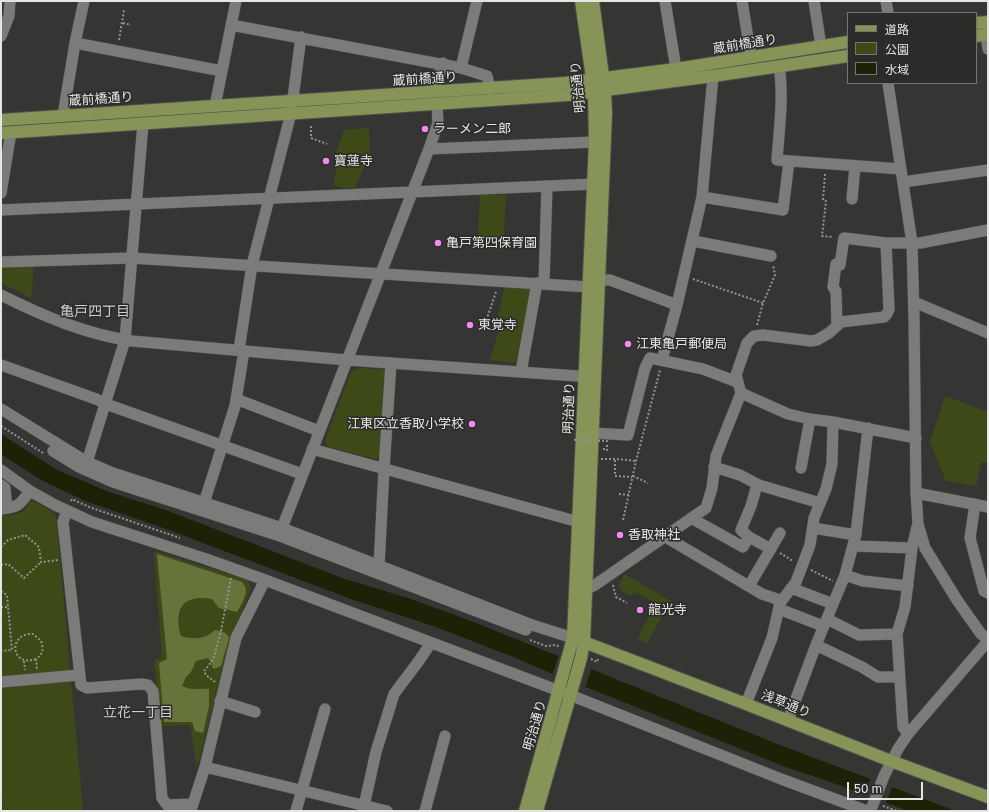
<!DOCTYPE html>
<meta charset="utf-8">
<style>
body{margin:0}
#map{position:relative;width:989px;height:812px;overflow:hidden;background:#353634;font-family:"Golos Text","Noto Sans JP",sans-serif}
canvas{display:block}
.frame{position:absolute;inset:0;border:2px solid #e5e5e3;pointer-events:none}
.legend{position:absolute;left:847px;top:12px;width:130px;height:72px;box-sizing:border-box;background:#2b2c2a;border:1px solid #757674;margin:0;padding:5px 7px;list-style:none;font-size:12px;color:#e5e5e3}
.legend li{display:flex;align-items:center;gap:8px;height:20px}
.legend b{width:20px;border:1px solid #757674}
.scale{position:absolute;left:847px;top:782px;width:76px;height:18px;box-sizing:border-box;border:2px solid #e5e5e3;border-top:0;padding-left:5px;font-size:12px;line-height:14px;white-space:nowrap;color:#e5e5e3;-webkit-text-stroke:3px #2b2c2a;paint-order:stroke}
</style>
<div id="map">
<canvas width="989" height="812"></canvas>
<div class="frame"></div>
<ul class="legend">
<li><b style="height:5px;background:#869457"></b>道路</li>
<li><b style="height:11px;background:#3e4918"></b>公園</li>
<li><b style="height:11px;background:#1c2205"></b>水域</li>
</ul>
<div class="scale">50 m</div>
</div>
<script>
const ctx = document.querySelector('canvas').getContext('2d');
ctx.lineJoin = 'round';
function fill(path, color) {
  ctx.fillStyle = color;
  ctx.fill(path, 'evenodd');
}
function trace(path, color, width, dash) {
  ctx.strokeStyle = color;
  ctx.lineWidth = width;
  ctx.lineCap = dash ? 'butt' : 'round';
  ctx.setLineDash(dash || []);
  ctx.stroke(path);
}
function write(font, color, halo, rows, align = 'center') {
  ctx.font = font + ' "Golos Text","Noto Sans JP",sans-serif';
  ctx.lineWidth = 3;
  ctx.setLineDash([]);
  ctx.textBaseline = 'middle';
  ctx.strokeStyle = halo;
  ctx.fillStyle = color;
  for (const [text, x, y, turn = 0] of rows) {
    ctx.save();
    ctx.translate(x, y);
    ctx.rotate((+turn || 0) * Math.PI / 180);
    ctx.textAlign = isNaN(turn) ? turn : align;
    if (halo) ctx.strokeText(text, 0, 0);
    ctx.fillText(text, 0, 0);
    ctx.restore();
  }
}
const green = new Path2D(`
 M369,128L370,153L355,188H344L334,186L335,175L341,155L336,153L344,130Z
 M480,195H506L503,250L477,249Z
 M34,266L31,298L1,283V267Z
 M505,286L529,287L532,290L518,363L490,360L501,324L496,323Z
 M358,368L385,370L386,373L380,455L376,459L328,447L325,441L351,372Z
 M945,396L988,412V463L981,462L976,486L946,481L930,442Z
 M30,501C40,503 49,509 56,516L83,811H3L1,782V515C17,514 23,516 30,501Z
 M154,551L248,580L251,589L229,642L197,768L190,725L161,726L154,659L162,658Z
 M624,574L671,601L647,643L637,639L656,603L634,592L631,596L621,591L619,586Z`);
const forest = new Path2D(`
 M157,554L242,582C251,591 242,603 237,612L219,608L212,599C205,598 197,597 190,600C176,605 177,623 181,636C193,640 206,639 215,630C221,631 227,632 229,638L221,666L214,669L212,667V664L208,658L196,661L191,672L186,677L182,686C193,691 198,688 209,689V706L203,733L195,731L192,722H164L159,663L167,659Z`);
const water = new Path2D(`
 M1,434L57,470L109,492L166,510L342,578L411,599L466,619L790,749L956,811H908L822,779L788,768L548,672L511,656L433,626L351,599L166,529L85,501L41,480L1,454Z`);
const pier = new Path2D(`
 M559,654L592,667L585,688L552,676Z
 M871,777L893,785L885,805L863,796Z`);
const path = new Path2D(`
 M123,23L131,25
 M119,40L124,10
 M311,126V138L327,144
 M825,174L823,200L826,201L822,236L833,237
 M693,279L763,303
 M485,324L496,292
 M757,325L763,303L775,275L773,265
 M1,426L43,453
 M604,448V450H607V443
 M601,459H617L636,461
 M615,460V476L632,477
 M633,476L648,483
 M619,494L629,495
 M71,501L72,499L89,507L180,538
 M623,520L636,461L660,370
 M1,547L8,540L25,535L39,547L41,562L58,560
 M780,553L793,561
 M1,565L8,564L24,578L41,562
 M811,570L833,581
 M613,585L616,597L627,603
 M1,591L7,595L12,650L1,651
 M1,607H8
 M530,640L546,646L556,645L560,647
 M36,659C11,668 7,633 33,634L41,641C44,649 43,654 36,659L37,670
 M591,659L597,662L598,659
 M24,661L25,670
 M215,682L206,675L204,671L213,660L221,631L231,578
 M883,806L897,811`);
const minor = new Path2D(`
 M665,1L676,69
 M742,1L751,57
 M814,1L821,46
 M886,1L888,13
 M231,25L461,68L487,76L490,89
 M986,35L988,49
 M1,36L9,16L10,1
 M75,43L222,71
 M779,66C784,96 779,131 777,160L901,169
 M461,68L477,1
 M888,83L912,243L914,317L916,493L918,524L925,548L957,600L981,634L988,639
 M434,92L443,63
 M215,106L236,1
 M63,116L75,43L84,1
 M429,149L595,142
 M903,182L988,170
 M1,193L11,132
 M702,197L783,210L789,161
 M852,199L855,166
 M1,210L594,184
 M693,241L771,256
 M886,243L889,309L887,314L884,317L841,322L829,333L817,340L811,341L763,335L754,336L747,343L736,375L741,393L788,414L810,419L833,422L916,438
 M1,262L131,258L589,287
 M599,280H610L677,305
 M544,283L547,186
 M1,295C43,316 85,334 132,341L347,360L592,377
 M914,302L988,333
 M837,326L836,291L833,287L836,264L840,265L844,238L886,243H920L988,230
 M239,350L252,265L291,113L301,37
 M662,360L677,305L702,197L713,76
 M1,365L96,399L106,404L302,474
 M521,372L537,283
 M236,399L319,431
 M1,409L87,462L113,473L282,528L532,625L573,638
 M592,433L628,435L645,368L650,358L703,369L737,382
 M312,449L579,522
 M53,451L79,467L113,482L280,536L526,630
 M87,462L125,340L143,123
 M714,467L740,475L759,485L820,503
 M801,468L810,419
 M1,470L30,491L55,505L92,522L206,559L265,580L570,695L781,779L867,811
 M1,485L5,488L7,508
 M916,493L988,507
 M204,503L235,406L244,351
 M975,504L970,538L984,591L988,593
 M1,509C20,507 19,505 30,491
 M67,511L63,522L81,685L87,688L141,684L148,685L153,691L162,798L167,805L193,804
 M691,518L743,547L749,537L771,549
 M282,528L429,149L438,123L437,105
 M813,528L856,535
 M664,536L762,594L777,599L780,603
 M749,537L741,530L751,506L757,485
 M853,546L912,548
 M379,566L384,469L391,363
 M845,575L863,581L908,586
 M749,586L780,533
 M791,588L833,604
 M587,589L595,585L706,508L712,488L716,456L741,393
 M779,609L823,626
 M827,619L859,635L897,634
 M816,645L862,667L878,677H899
 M1,682L79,675
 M220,701L255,712
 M746,704L772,638L780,603L796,582L810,545L814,518L826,489L832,464L833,422
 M788,720L816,645L845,575L856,534L868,428
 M908,734L903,727L897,634L905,607L912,548L917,527
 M205,767L387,811
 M884,776L898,749L908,734L988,641
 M364,806L376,752L394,694L418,662L431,643
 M191,810L205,767L236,638L265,580
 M296,811L325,709
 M425,811L445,736`);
const major = new Path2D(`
 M976,23L988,22
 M976,36L988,34
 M1,120L565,83L676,69L848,42
 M1,133L567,95L713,76L848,56
 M576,639L746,704L891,761L988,797
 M525,811L573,638L595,142L594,92L581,1
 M537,811L581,658L584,642L606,113L605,91L593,1`);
const pathBridge = new Path2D(`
 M575,439V440L607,441V442`);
const minorBridge = new Path2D(`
 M872,807L884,776`);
const markers = [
 [425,129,4,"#f688ed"],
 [326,161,4,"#f688ed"],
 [438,243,4,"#f688ed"],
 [470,325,4,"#f688ed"],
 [628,344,4,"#f688ed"],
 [472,424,4,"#f688ed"],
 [620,535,4,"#f688ed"],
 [640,610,4,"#f688ed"]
];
const streetNames = [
 ["蔵前橋通り",745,44,-9],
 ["蔵前橋通り",425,79,-4],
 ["明治通り",578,87,-96],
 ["蔵前橋通り",101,99,-4],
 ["明治通り",569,408,-88],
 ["浅草通り",786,704,22],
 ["明治通り",535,725,-74]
];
const poiNames = [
 ["ラーメン二郎",433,129],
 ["寶蓮寺",334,161],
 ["亀戸第四保育園",446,243],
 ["東覚寺",478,325],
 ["江東亀戸郵便局",636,344],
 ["江東区立香取小学校",464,424,"right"],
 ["香取神社",628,535],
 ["龍光寺",648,610]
];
const neighbourhoodNames = [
 ["亀戸四丁目",95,312],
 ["立花一丁目",138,713]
];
fill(green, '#3e4918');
fill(forest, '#66743c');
fill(water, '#1c2205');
fill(pier, '#353634');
trace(minor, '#51524f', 12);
trace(major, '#51524f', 14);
trace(path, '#929391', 2, [2, 2]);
trace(minor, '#7b7c79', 11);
trace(major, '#869457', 12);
trace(minorBridge, '#51524f', 12, []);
trace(pathBridge, '#929391', 2, [2, 2]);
trace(minorBridge, '#7b7c79', 11);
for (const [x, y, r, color] of markers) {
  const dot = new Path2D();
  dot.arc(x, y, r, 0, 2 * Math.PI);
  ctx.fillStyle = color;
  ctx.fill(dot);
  trace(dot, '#2b2c2a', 1.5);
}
write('13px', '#e5e5e3', '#2b2c2a', streetNames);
write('13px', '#e5e5e3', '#2b2c2a', poiNames, 'left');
write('14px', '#cecfcc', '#2b2c2a', neighbourhoodNames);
</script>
